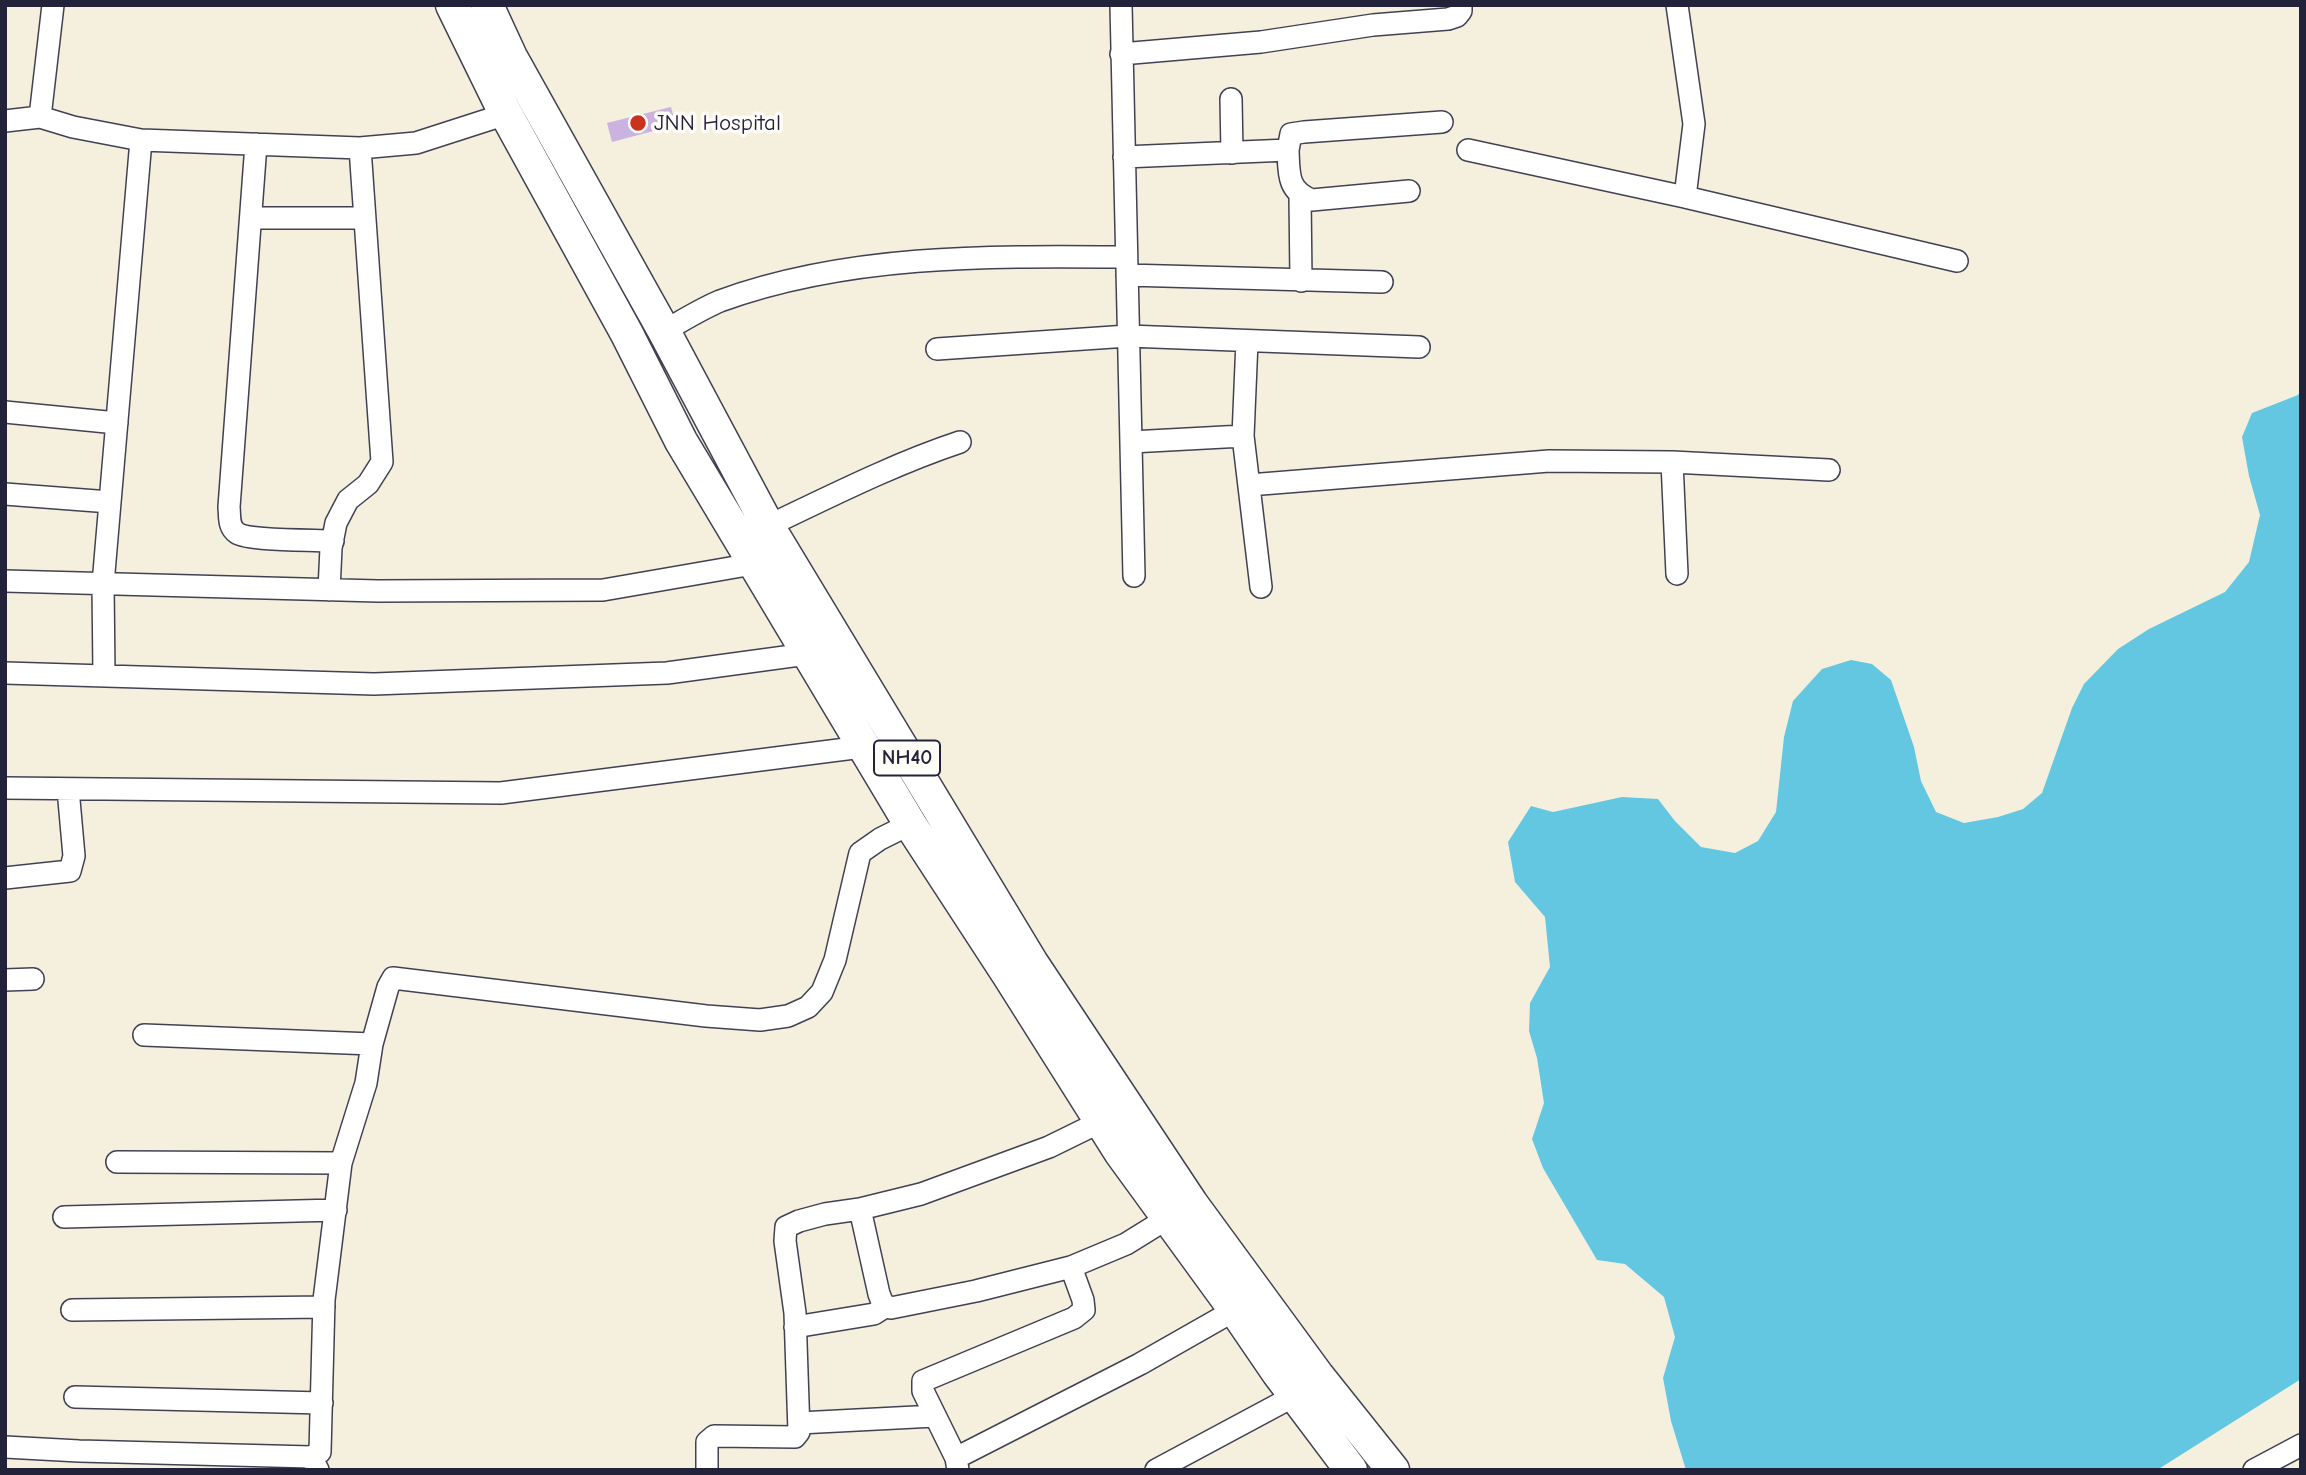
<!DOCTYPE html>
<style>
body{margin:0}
#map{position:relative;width:2306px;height:1475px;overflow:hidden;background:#f4f0dd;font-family:"Comic Neue",sans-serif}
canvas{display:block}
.frame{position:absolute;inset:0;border:7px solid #22223b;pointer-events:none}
</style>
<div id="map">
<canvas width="2306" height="1475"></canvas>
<div class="frame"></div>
</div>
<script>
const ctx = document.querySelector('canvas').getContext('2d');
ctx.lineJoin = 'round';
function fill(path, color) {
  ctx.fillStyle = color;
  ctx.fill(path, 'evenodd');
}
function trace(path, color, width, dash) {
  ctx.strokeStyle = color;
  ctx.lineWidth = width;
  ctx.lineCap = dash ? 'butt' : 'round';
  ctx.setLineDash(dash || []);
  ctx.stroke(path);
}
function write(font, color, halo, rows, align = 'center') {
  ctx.font = font + ' "Comic Neue",sans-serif';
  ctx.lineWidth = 7;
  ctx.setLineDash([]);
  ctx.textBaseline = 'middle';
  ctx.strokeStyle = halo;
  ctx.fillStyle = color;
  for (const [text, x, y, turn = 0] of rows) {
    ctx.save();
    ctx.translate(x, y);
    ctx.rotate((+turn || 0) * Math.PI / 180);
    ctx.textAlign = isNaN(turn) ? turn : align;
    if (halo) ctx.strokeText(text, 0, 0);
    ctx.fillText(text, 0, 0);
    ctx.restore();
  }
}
const water = new Path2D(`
 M2301,390V1379L2157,1470H1686L1671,1421L1663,1378L1675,1337L1664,1297L1625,1264L1597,1260L1543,1168L1532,1139L1544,1103L1537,1058L1529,1031L1530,1003L1550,967L1545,917L1515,882L1508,842L1531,806L1553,812L1622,797L1658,799L1675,821L1701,847L1735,853L1758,841L1776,812L1784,737L1793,701L1822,669L1851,660L1872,664L1891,680L1914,747L1921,781L1936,812L1964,823L1998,817L2023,809L2042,793L2072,708L2084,684L2118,649L2149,629L2225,592L2249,562L2260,515L2249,476L2242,437L2252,413L2298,395Z`);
const building = new Path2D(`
 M671,107L676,125L612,142L607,123Z`);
const minor = new Path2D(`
 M1121,5L1134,576
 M1677,5L1694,124L1685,197L1957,261
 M1121,54L1261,42L1373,25L1448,19L1457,16L1461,11V5
 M1231,99L1232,153
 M40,117L53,5
 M5,121L40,117L73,127L141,140L360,148L416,143L506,114
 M256,144L229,507C230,516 228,527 237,533C248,541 315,540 333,541
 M1288,150C1289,173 1287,191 1312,200L1409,191
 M1468,150L1685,197
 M1124,157L1288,150L1291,134L1304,132L1442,122
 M1300,196L1301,281
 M251,218H364
 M1127,275L1382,282
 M664,331C682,321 701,309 720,301C849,254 991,256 1126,257
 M1247,341L1243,436L1261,587
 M937,349L1128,336L1419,347
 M5,412L117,423
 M1131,442L1243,436
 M1672,462L1677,574
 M1249,485L1549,461L1672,462L1829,470
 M5,494L110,502
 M768,526C831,496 894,464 960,442
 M5,581L378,591L603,590L753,564
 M329,590L331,548L336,523L348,500L368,484L382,462L360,148
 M5,673L374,684L667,673L807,654
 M104,675L103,584L141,140
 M5,788L501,793L862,747
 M5,878L70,871L74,856L68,789
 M5,980L33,979
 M144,1035L372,1044L388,987L393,978L706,1016L760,1020L788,1016L808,1007L822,992L835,960L860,853L880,839L910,824
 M117,1162L341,1163
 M860,1209L879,1294L883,1304L891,1308L976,1291L1071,1267L1126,1244L1168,1218
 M64,1217L336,1210
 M72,1310L324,1307
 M795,1327L874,1314L885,1307
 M75,1397L322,1403
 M799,1423L935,1416
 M5,1447L79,1451L311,1457L318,1470
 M311,1457L320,1452L324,1300L341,1163L366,1083L372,1044
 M956,1458L1140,1364L1235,1310
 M707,1470V1442L714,1436L795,1437L799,1432L795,1313L785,1241L786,1227L799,1221L825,1214L860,1209L921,1194L1049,1147L1100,1122
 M958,1470L956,1458L923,1391V1381L1074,1318L1084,1310L1083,1300L1071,1267
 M1156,1470L1296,1395
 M2254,1470L2301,1445`);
const highway = new Path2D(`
 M452,5L500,103L627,334L681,441L910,824L1009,976L1120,1152L1235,1310L1278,1373L1351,1470
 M487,5L511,57L664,331L768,526L1032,963L1192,1204L1318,1376L1393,1470`);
const markers = [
 [638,123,9,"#c8321e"]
];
const shields = [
 [907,758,66]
];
const shieldNames = [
 ["NH40",907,758]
];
const poiNames = [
 ["JNN Hospital",654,123]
];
fill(water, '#64c7e2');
fill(building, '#cab2e1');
trace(minor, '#424153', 24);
trace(highway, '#424153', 35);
trace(minor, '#fff', 21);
trace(highway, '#fff', 32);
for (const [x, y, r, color] of markers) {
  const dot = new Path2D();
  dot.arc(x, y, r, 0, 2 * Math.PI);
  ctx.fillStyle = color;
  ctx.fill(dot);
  trace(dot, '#fdfcf7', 2.5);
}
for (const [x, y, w] of shields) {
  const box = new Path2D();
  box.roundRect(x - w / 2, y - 17.5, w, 35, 5);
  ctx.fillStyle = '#fdfcf7';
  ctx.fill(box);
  trace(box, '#22223b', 2);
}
write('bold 21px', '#22223b', null, shieldNames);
write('23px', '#22223b', '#fdfcf7', poiNames, 'left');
</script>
